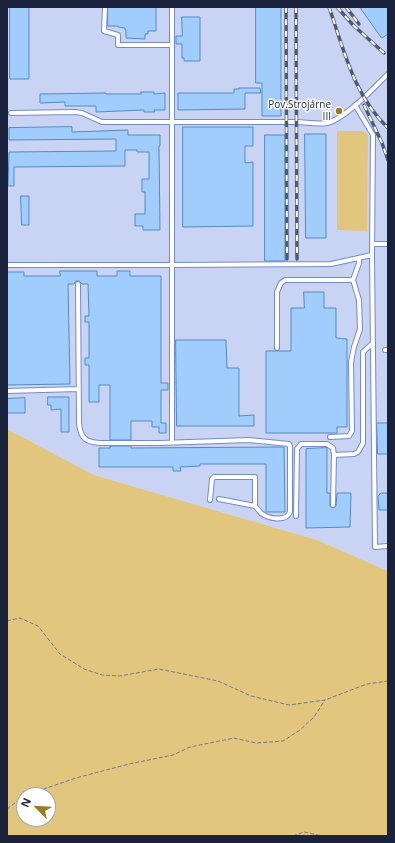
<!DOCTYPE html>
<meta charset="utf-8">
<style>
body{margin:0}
#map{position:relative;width:395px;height:843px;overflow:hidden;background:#d6e1fd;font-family:"Open Sans",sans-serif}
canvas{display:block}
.frame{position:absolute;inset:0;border:8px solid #1a223c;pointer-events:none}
.north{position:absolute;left:16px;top:787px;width:40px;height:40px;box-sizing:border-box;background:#fff;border:1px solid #a3a7b1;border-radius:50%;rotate:294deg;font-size:11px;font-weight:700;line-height:16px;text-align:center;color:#1a223c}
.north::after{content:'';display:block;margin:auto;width:14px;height:18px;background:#987b24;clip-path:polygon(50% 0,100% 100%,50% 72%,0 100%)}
</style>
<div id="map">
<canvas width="395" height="843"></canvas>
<div class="frame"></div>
<div class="north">N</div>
</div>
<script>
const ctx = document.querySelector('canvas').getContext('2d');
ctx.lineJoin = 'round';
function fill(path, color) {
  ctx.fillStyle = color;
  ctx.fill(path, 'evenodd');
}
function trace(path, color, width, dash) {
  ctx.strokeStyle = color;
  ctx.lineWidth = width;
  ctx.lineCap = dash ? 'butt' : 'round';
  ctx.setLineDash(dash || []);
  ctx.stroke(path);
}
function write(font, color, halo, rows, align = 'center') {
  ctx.font = font + ' "Open Sans",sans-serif';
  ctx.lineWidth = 3;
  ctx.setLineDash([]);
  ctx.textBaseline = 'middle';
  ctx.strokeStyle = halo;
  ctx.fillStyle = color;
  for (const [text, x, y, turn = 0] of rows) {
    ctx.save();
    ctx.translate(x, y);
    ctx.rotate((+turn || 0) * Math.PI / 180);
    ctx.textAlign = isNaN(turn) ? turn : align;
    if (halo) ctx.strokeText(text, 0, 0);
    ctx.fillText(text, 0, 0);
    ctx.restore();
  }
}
const built = new Path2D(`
 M7,7H388V571L317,540L94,475L7,429Z`);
const green = new Path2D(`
 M337,131H363L368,134L367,231L337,230Z
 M7,429L94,475L317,540L388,571V836H7ZM24,795H48V819H24Z`);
const building = new Path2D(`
 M10,7H29V79H10Z
 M108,7H156V31H148V34H145V39L126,38V30H125V28L118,27V26H108Z
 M256,7H281V116H262V83H256Z
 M360,7H388V34L382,38Z
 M182,17H200V61H184V58H182V44H176V36H182Z
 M239,88H260L261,93H245V109L178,110V93H234V89H239Z
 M141,92H154V94L165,93V110H154L155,112H144V110L96,112V106H65V102L40,103V94L106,93V94H141Z
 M72,127V132L128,130V135H160V146H159L160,230H143V226H135V214H145V192H142V179H149V152H137V150H125V166L14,167V186H8L9,152L116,151V139L9,140V128Z
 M183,127H253V146H245V163L253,162V226L183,227Z
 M305,134H326V238H306Z
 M265,135H285V261H265Z
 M21,196H29V225H22Z
 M60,271H97V276H117V271H130V276H161V383H168V390H161V423H166V433H159V427H152V421H131V440H110V385H99V402H89V365H85V358H89V322H85V316H89L88,284H82L79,281H76L74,284H68L70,384L7,385V272H24V276H60Z
 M304,292H324V308H336V338L347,339V427H337V433H266V351H291V308H304Z
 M176,340H226L227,368H239V416L254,415V426H177Z
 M48,397H69V432H61V409L51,410V405H48Z
 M25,398V413H7V399Z
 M377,423H388V454H378Z
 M110,446H131V448L284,447L285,512H266V464H200V466L180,467L181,471H173V467H99V448H110Z
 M327,448V493H330V506L333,508L336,506L337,493H351L350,527L306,528V449Z
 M381,493H388V510H379L378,497Z`);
const path = new Path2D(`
 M7,621L20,618L38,626L60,654L84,669L102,675L120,676L159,669L218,681L251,696L289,705L325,700L367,684L388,681
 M26,795L76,778L129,764L173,755L190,747L234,738L256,743L283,741L300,730L314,717L325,700
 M7,809L24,796
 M293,836L304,832L322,836`);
const lane = new Path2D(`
 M105,7L104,31L118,35V45H172
 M172,7V442
 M355,105L373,135L372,255L375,547L388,546
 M11,113L75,112L82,113L102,122H296C305,122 318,125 327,123C345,119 375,87 388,74
 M372,244H388
 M7,265H172L331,264L372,255
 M78,284L79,424C81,439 86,442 100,443H160L249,440L289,444L290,447V512C286,522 269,519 261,513C259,511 257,508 255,506V477H214L212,479L210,500
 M277,348V292L281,283L285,280H353
 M385,350H388
 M7,391L78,389
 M330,437L349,436L352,431L351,362L354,347L360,329L359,300L353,280L359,263V258
 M219,499L255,506
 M333,505L334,455L354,454L358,452L363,443V352L373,343
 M296,516L297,449L301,444H327L333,448L334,455`);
const rail = new Path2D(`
 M286,7L287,259
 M296,7L297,259
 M329,7C344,50 354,96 388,128
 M337,7L353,25L384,53
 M346,7L359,24
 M364,105L382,143L388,160`);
const markers = [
 [339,111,4,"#987b24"]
];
const poiNames = [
 ["Pov.Strojárne",331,105],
 ["III",331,117]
];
fill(built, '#c9d4f4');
fill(green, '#e2c67e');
fill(building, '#a0cdfc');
trace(building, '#548bc2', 1);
trace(lane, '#748acc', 6);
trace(path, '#6f7994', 1, [4, 2]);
trace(lane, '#fff', 4);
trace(rail, '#515a74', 3.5);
trace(rail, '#fff', 2, [6]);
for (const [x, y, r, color] of markers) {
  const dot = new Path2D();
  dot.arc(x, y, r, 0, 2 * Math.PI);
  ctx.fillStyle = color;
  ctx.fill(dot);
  trace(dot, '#fff', 1.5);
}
write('10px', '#1a223c', '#fff', poiNames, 'right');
</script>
